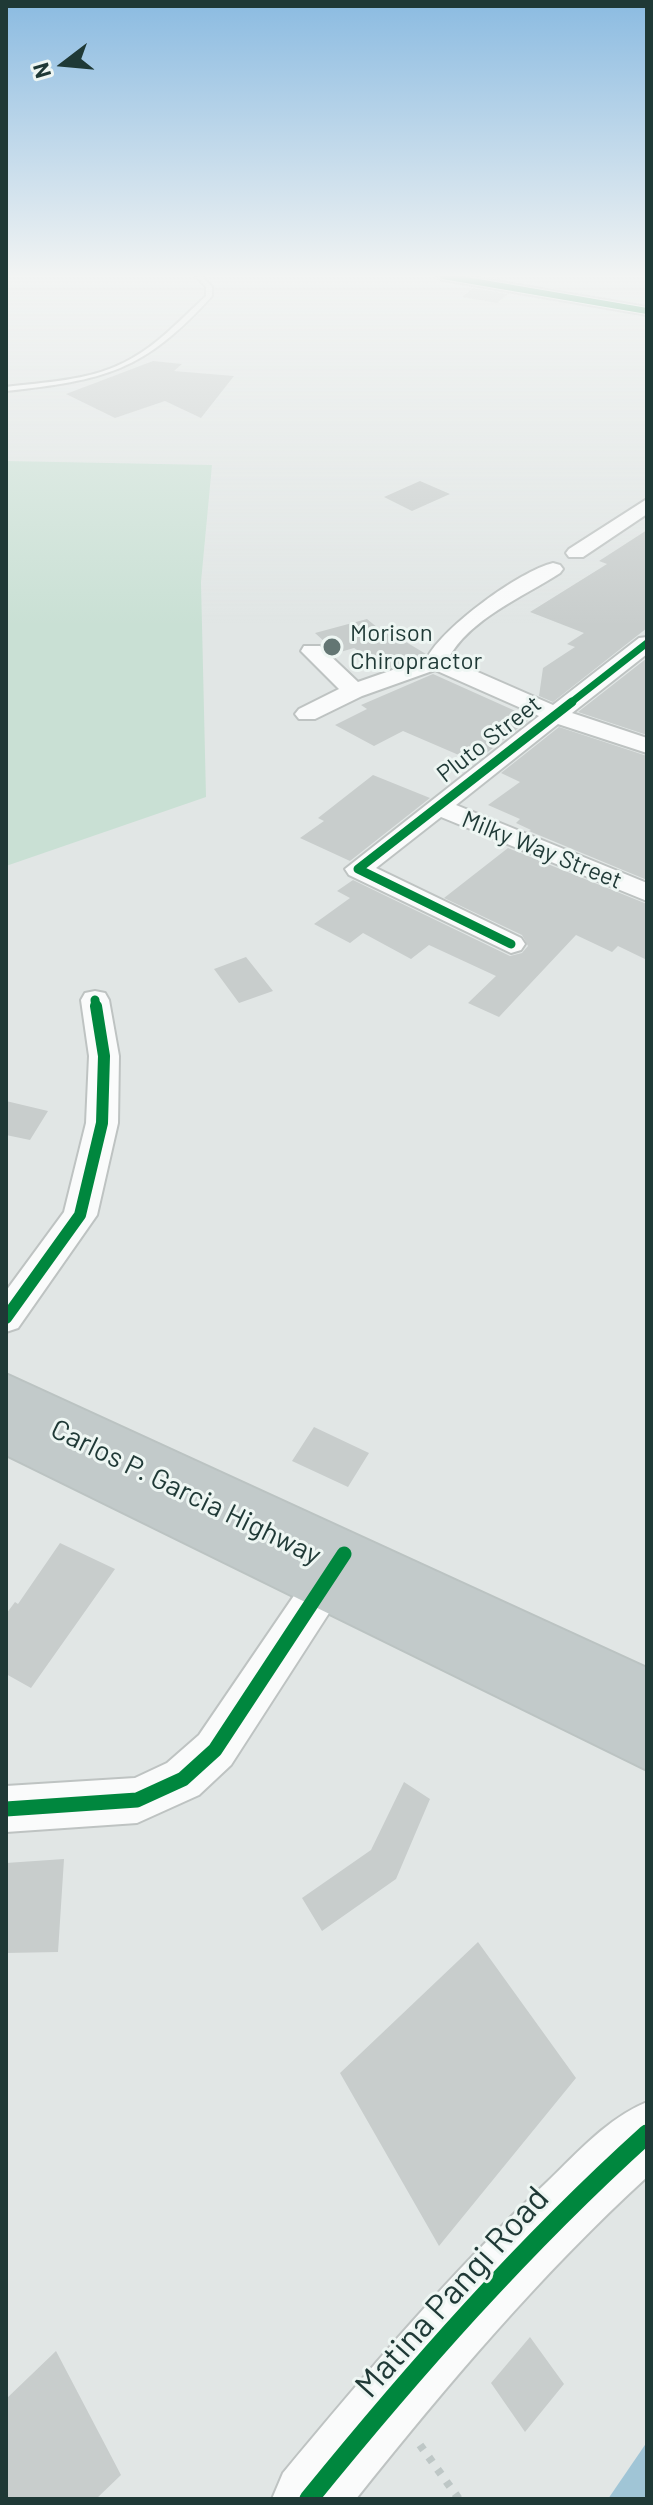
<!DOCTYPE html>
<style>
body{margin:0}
#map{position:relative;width:653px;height:2505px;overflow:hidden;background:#e1e6e5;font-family:Barlow,sans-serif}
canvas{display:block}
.frame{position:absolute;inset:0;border:8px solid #1f3936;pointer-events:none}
.north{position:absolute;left:24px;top:24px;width:80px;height:80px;-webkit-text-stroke:6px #eef6f3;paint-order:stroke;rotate:254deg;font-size:22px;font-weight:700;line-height:32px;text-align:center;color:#1f3936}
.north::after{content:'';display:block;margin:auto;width:28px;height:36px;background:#1f3936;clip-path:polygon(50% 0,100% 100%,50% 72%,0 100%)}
</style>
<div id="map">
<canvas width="653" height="2505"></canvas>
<div class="frame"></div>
<div class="north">N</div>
</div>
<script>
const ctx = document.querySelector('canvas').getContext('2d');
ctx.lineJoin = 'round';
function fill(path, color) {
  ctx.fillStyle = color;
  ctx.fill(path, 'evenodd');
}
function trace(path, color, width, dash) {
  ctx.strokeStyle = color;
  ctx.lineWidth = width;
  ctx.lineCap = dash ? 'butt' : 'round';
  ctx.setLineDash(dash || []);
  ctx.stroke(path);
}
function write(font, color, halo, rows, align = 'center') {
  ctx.font = font + ' Barlow,sans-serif';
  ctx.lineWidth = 6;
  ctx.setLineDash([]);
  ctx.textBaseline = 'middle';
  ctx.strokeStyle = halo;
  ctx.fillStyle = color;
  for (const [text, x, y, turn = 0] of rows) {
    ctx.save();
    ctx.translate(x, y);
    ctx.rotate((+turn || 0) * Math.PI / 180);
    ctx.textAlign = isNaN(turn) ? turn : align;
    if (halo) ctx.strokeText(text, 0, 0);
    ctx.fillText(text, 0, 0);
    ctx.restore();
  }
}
const green = new Path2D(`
 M6,461L212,465L201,582L206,797L6,866Z`);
const water = new Path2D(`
 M647,2442V2499H608Z`);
const building = new Path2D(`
 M473,288L508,294L497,303L462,297Z
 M153,361L182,364L174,371L234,376L201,418L165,401L115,418L66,394Z
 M420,481L450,494L412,511L384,497Z
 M647,530V628L553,702L539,696L543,668L575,647L567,644L584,633L530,612L607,564L599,561Z
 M367,619L378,628L381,627L426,654L387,669L354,648L337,653L315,633Z
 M647,658V735L578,712Z
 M433,674L531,718L475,762L403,731L374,746L335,725L367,709L361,705Z
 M559,727L647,756V880L529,831L531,830L516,823L520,819L488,805L520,782L501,773Z
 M373,775L430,798L350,861L300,838L324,821L318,818Z
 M508,848L647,904V960L618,946L612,952L576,935L499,1017L468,1003L496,976L429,945L411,959L363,933L350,943L314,924L350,898L337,891L353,880L510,956L522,953L528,946L522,935L444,898Z
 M246,957L273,991L239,1003L214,969Z
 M6,1101L48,1111L30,1140L6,1135Z
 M314,1427L369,1453L348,1487L292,1461Z
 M60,1543L115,1569L31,1688L6,1674V1614L15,1602L18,1604Z
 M404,1782L430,1799L396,1879L322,1931L302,1898L371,1850Z
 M64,1859L58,1952L6,1953V1863Z
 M478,1942L576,2078L439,2246L340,2073Z
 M530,2337L564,2384L525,2432L491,2383Z
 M56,2351L121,2475L96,2499H6V2399Z`);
const path = new Path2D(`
 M420,2445L459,2499`);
const service = new Path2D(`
 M196,276H202L212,287V296C143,372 105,380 6,391V387C45,382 87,381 123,363C155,348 180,320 206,296V287Z`);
const minor = new Path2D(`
 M436,276H465L647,307V315L443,280Z
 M647,499V514L583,557H569L566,553L569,549Z
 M553,563L560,565L563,569L560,573C523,597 469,619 448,659L553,705L639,638L647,637V654L572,713L647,738V753L558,724L456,805L647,883V901L441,817L376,868L521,938L525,944L521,950L511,953L349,875L345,869L539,716L435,670L362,696L315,719H299L295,714L299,709L339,689L301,651L304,646H320L358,682L427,658C443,627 520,571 553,563Z
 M95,991L105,993L109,1000L119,1056L118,1123L97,1215L18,1328L6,1332V1291L64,1212L86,1123L89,1056L81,1000L85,993Z
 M335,1551L349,1556L355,1569L349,1582L231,1765L199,1795L137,1823L6,1832V1786L135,1778L167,1763L199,1735L321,1556Z`);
const tertiary = new Path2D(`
 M647,2102V2177C540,2275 446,2386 356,2499H272L283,2473C367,2372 452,2271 548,2181C578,2152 608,2118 647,2102Z`);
const trunk = new Path2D(`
 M6,1374L647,1668V1770L6,1455Z`);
const cyclewayFar5 = new Path2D(`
 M443,276L647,311`);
const cyclewayFar4 = new Path2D(`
 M569,704L647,643`);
const cyclewayFar3 = new Path2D(`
 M511,944L358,869L572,702
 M95,1000L96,1008`);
const cyclewayFar2 = new Path2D(`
 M6,1318L80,1215L102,1123L104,1056L96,1006`);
const cyclewayFar1 = new Path2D(`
 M6,1809L137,1800L183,1779L215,1750L344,1554`);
const cycleway = new Path2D(`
 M309,2499C414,2370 523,2246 647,2134`);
const markers = [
 [332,647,10,"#637673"]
];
const farPoinames = [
 ["Morison",350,633],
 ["Chiropractor",350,661]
];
const farStreetnames = [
 ["Pluto Street",489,739,-38],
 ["Milky Way Street",542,850,22]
];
const streetNames = [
 ["Carlos P. Garcia Highway",186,1492,26]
];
const nearStreetnames = [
 ["Matina Pangi Road",452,2292,-48]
];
fill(green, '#c9e0d4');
fill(water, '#a0c5d6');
fill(building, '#c8cdcc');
trace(service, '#bec3c2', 4);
trace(minor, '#bec3c2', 4);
trace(tertiary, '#bec3c2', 4);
trace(trunk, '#bbc3c2', 4);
trace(path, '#bec7c6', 8, [6, 9]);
fill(service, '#fafbfb');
fill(minor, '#fafbfb');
fill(tertiary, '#fafbfb');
fill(trunk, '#c2caca');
trace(cyclewayFar5, '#00873e', 6);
trace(cyclewayFar4, '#00873e', 7);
trace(cyclewayFar3, '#00873e', 9);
trace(cyclewayFar2, '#00873e', 12);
trace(cyclewayFar1, '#00873e', 15);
trace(cycleway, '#00873e', 19);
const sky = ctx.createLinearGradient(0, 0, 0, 626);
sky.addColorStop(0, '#8bbbe1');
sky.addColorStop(0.44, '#f2f4f3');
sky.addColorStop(1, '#f2f4f300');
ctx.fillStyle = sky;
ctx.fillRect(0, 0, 653, 626);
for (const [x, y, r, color] of markers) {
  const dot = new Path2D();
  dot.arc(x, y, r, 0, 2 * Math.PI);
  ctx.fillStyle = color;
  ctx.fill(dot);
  trace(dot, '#eef6f3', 3);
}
write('24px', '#1f3936', '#eef6f3', farPoinames, 'left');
write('24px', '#1f3936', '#eef6f3', farStreetnames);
write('28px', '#1f3936', '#eef6f3', streetNames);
write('34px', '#1f3936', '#eef6f3', nearStreetnames);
</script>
